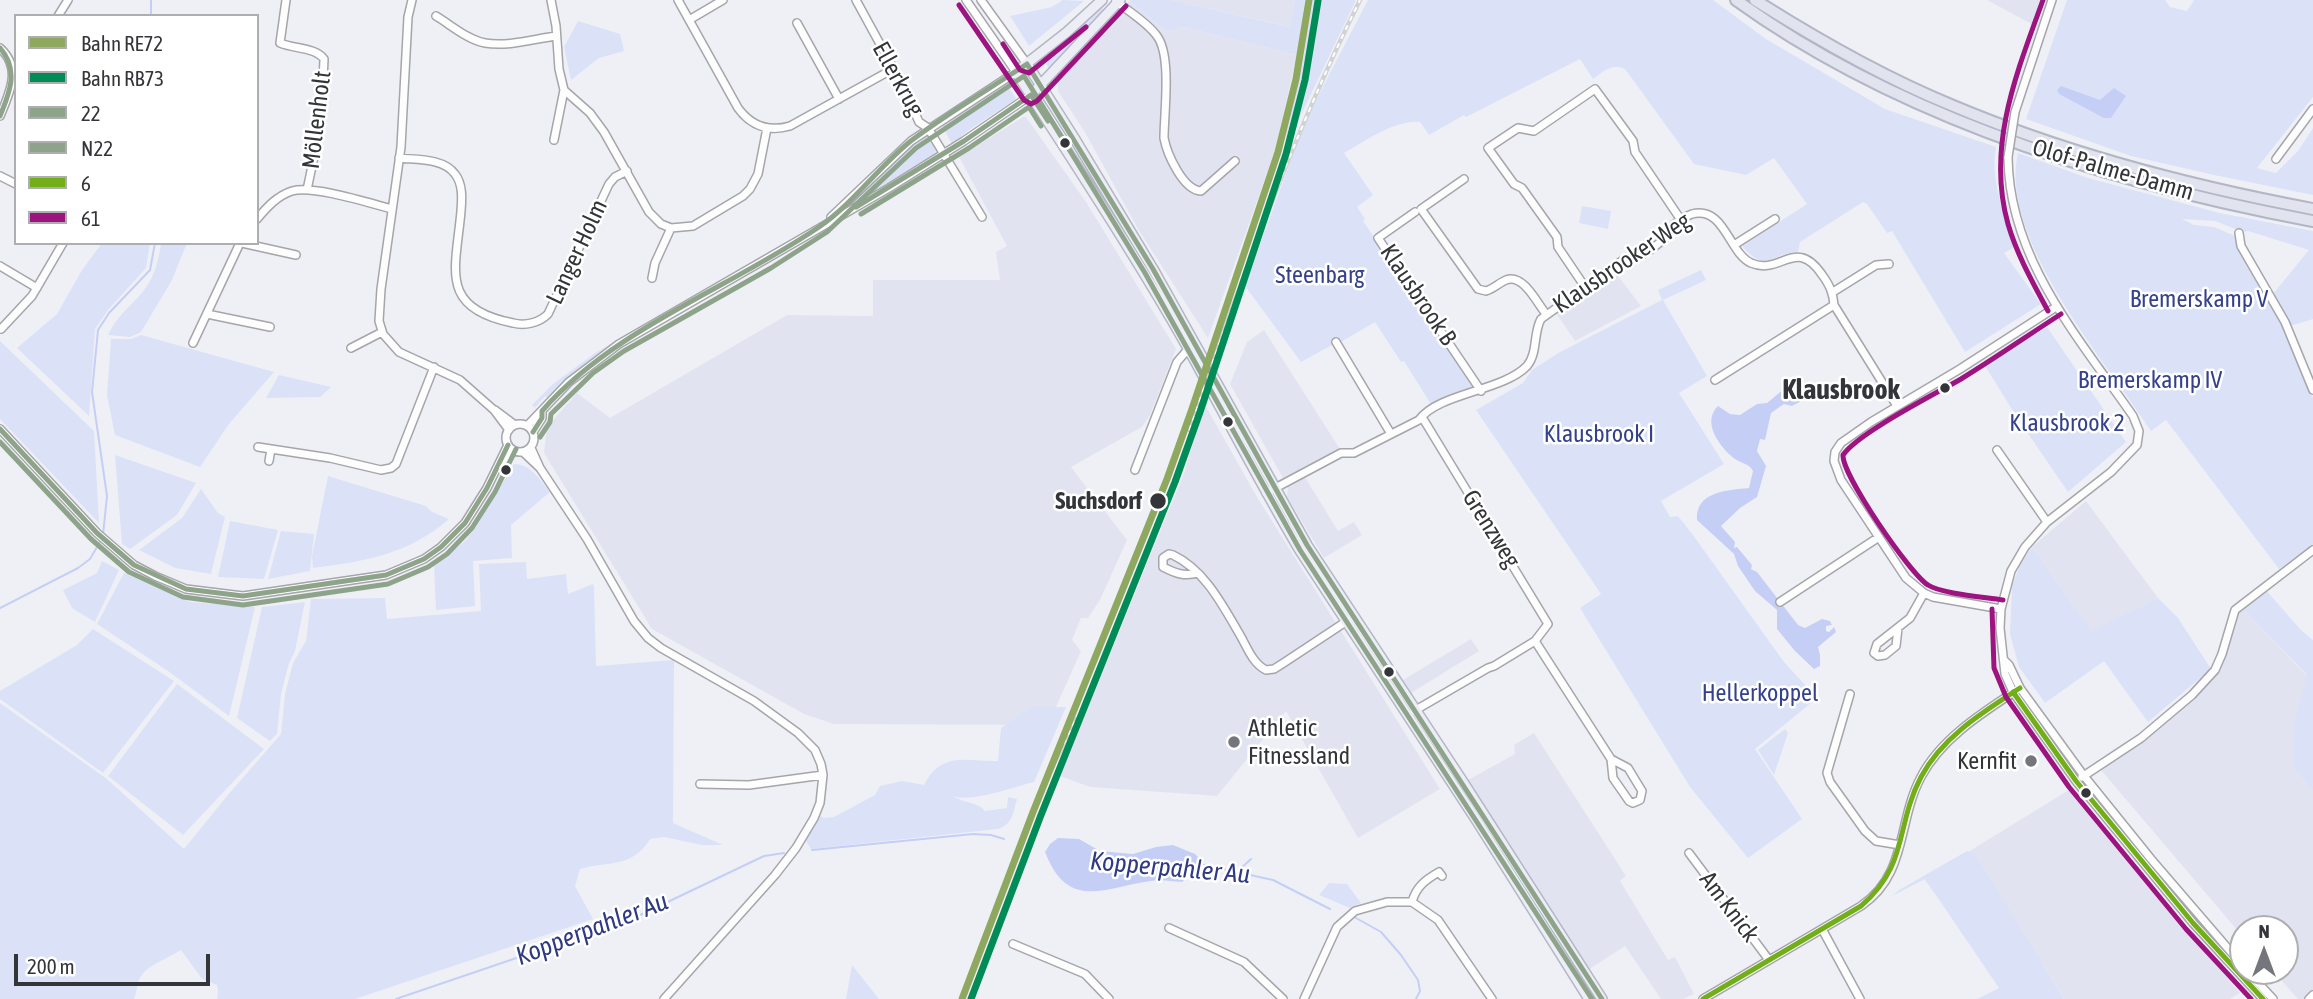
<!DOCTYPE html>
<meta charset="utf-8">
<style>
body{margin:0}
#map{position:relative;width:2313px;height:999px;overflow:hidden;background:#eff0f6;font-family:"Asap Condensed",sans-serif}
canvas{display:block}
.legend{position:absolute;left:14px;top:14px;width:245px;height:231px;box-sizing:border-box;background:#fff;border:2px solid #aeaeb0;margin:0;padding:9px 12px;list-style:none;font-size:21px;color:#343539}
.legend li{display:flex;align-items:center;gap:14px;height:35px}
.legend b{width:35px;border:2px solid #aeaeb0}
.north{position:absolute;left:2229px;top:915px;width:70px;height:70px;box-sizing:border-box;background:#fff;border:2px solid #aeaeb0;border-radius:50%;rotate:0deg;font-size:19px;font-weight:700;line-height:28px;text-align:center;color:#343539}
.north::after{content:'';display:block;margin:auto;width:24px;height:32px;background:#75767b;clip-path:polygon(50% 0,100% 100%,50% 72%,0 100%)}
.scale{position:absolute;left:14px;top:954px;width:196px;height:32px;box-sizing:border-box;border:4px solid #343539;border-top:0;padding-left:9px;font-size:21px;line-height:24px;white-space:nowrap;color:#343539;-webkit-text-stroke:5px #fff;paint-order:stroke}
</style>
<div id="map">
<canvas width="2313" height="999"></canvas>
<ul class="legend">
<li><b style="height:9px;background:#8fa860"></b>Bahn RE72</li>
<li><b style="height:9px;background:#008b57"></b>Bahn RB73</li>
<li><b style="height:9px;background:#8ea48a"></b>22</li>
<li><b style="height:9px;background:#8ea48a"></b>N22</li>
<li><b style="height:9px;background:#71ae17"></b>6</li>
<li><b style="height:9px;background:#9d1380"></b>61</li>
</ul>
<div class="north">N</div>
<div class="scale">200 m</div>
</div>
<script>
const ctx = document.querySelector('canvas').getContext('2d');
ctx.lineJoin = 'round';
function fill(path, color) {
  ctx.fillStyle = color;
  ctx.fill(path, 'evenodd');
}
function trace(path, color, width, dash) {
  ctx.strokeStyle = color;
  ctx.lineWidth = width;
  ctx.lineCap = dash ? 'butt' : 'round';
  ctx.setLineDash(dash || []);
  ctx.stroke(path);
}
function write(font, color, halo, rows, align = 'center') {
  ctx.font = font + ' "Asap Condensed",sans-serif';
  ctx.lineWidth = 5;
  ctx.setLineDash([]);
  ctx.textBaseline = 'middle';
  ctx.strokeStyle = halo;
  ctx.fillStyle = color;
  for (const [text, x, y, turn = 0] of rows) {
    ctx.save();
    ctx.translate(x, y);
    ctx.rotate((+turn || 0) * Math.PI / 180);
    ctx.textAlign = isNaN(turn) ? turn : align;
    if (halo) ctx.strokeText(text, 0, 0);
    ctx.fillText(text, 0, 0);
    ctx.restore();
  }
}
const built = new Path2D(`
 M1171,0H1295L1291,27Z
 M1987,0H2043L2035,26Z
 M1129,1L1168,32L1183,27L1297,55L1275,151L1208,338L1138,229L1086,134L1058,91L1057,78L1089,48L1102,29Z
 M1023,117H1026L1086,202L1176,349L1150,415L1142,427L1071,467L1127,540L1100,600L1088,618H1081L1072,640L1081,651L1048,725L834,724L804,714L652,629L544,453L547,427L577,393L610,418L787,315L873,316V280H1000L996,252L1007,246L959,157Z
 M1615,272L1641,306L1575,341L1556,313Z
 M1264,330L1340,449L1300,469L1338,531L1354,522L1362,535L1324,558L1287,497L1288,487L1230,384L1247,342Z
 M1204,403L1257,497L1440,789L1358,838L1286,711L1217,796L1090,787L1060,776L1185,471Z
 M2086,501L2158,598L2091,632L2032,547Z
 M2240,606L2306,675L2313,668V999H2298L2273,971H2285V929H2243V937L2101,770L2163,725L2215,670Z
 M1471,639L1479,651L1411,693L1403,680Z
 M1534,733L1626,876L1620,881L1668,960L1675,957L1694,994L1683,999H1661L1625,946L1588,970L1468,780L1515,754L1514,745Z
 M2069,790L2240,993L2230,999H2064L2044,966L1948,911L1924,879Z`);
const green = new Path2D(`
 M1063,0L1084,1L1029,46L1010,16L1052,7Z
 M1131,0H1171L1290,27L1295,0H1305L1297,55L1183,27L1168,32L1129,1Z
 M1312,0H1356L1300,117L1290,144L1285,141L1304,54Z
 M1368,0H1713L1766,39L1885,109L1996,147C1990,181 2004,214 2016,246L2004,253L2041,304L1965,352L1892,231L1887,233L1867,204L1863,202L1800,242L1798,252C1769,253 1768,275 1742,246L1807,204L1774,158L1746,175L1694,164L1625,69C1612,63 1604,71 1593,79L1580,59L1466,117L1464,115L1429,135L1420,122C1394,120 1366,141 1344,153L1373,195L1357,207L1365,219L1363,221L1374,237H1376L1480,390L1434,409L1404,361L1401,362L1375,322L1334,346L1332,345L1301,362L1245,286L1305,121Z
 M2067,0H2165L2170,7L2187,11L2194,0H2313V97L2257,168L2276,173L2298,151L2313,128V195L2214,175L2131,156L2026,119Z
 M1108,7L1058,61L1049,68L1042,58L1099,10Z
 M578,21L620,34L624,51L599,58L571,80L564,47Z
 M1007,84L1016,99L969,130L952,144L941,124Z
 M925,135L936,149L935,155L846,208L901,153Z
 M2018,153L2088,178L2220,213L2313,231V319L2290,326L2272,295L2309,250L2248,231L2239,233L2238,230L2215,221L2182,219L2194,225L2214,227L2235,236L2241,256L2284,326L2313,398V545L2279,569L2166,420L2151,431C2107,363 1998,238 2018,153Z
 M1582,206L1611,211L1608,229L1579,223Z
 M102,243H150L146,268L108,310L95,329L89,416L17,348L57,314L82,270Z
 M161,243H187L172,280L141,332L130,337L108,335C120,311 133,306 147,286C155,274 159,258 161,243Z
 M762,256L597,355L547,398L545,396L535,408L532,405L553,384L595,353Z
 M1701,270L1706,280L1663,300L1707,376L1679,393L1724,464L1661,501L1670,517L1678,516L1693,535L1784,662L1817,698L1755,749L1802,819L1748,858L1690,787L1580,608L1601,594L1476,410L1523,383L1532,370L1560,352L1662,300L1658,290Z
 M2047,327L2126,442L2068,492L2018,419L1985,366Z
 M141,335L274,372L229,424L200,467L115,435L107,395L111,339H131Z
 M0,341L94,431L99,523L0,419Z
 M279,375L331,387L320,397L266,398Z
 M115,455L196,483L177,515L130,549L122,544Z
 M514,464C531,464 540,480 550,492L511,525L512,558L473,561L475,606L436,610L434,565L464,542L476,527Z
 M328,476L426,506L432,512L449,519C407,555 366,561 313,568L312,556Z
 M201,489L218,513L225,517L211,574L175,568L139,550L182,518Z
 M230,521L278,530L264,579L218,577Z
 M281,531L314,534L310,571L268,579Z
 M2032,547L2091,631L2158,598L2178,618L2211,669L2148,722L2104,661L2045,703L2019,667L2010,634L2012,586L2020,565Z
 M102,561L119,570L95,622L72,608L63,590L97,573Z
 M526,562L527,579L566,574L568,594L593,584L594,586L596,666L674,660L673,823L723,845H702L664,837L650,839C633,868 608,861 580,869L575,886L593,919L355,999H217L218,991L217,985L202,979L181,950C170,957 147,966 141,976C137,982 137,992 134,999H0V703L107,779L184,849L227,796L281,734L285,694L293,663L306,641L311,599L385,598L387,619L481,611L479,564Z
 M124,573L190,602L255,607L229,716L168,671L97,624Z
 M2264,588L2301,630L2313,640V791L2294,767V725L2307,675L2240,606Z
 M305,602L295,651L289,663L281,694L277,734L270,741L237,718L262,607Z
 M93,629L174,681L103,773L0,699V691L77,645Z
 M177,684L264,749L183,835L108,776Z
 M1031,707H1066L1034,782C1014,787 971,803 953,796C963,803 978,802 985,811L1007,808L1008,797L1017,799C1013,813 1013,824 998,829L811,849L806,841L819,815L824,818L834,817L875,795L880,786L902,781L924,785C941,751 965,761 998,761L1001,728Z
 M1785,729L1788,733L1774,775L1758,750Z
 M1967,851L1975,854L2064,999H1977L1999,988L1925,879L1892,896L1899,890Z
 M1329,883L1347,884L1361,903L1350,908L1319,895Z
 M852,965L879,999H846Z`);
const water = new Path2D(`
 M2061,86L2100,100L2114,88L2126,96L2111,118H2104L2059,94L2057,90Z
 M1798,381L1801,382L1807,392V398L1792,406L1784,404L1771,413L1765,440L1760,439L1757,451L1766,466L1757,497L1740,508L1721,526L1735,542L1734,548L1737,547L1752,565L1751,569L1757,572L1798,625L1805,628L1822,619L1830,621L1832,625L1826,626V631L1829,632L1834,627L1836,632L1818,647L1820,655V666L1814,669L1795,651L1777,629V610L1755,591L1738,566L1734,554L1697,520C1695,492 1727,490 1749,488L1753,471C1749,463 1742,464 1735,459C1720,448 1701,422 1718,406L1730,414L1740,415L1757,404L1767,403L1785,388L1792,389Z
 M1058,838L1079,839L1100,851L1133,854L1156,847L1173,845L1195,854L1201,860V864L1182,882C1171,881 1161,880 1150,881C1103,888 1068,911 1045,852L1050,844Z`);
const stream = new Path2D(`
 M151,0V16
 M103,535L107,496L92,392L98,330L109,313L150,270L155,243
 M0,608L78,568L90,559L101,540
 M812,850L973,834L991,835L1004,839
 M1200,864L1273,880L1330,909
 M1239,870L1251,859
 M1356,918L1381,932L1401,955L1418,980L1420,991L1416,999
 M396,999L634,918L764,856L784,853`);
const minor = new Path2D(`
 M286,0L280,43C294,49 315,47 324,59L321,123L307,190
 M412,0L408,17L401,147L381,289L379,321L383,334L399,352L460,380L494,410L509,430
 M551,0L556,26L559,69L564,90L590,113L604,132L649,212L661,224L671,228L693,226L743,196L750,189L758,174L767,128
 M678,0L738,108C751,126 769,132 790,126L893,69
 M856,0L903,86L919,122L928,128L982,217
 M981,0L1027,64
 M1116,1C1129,12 1147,22 1157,36C1172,56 1164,113 1164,138C1167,154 1183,190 1201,191L1235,161
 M58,16L68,0
 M436,16C451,25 468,40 485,43C507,47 534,39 556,36
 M689,20L723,0
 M797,23L839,99
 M0,48C22,68 10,92 0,116
 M2015,112L2052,0
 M554,140L564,90
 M2008,157C2009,259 2078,337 2133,416L2139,431L2137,445L2111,472L2047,522L2025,547L2011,571L2001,609L2000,628L2005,674L2013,692L2076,781L2193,923L2263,999
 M399,158C417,160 443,158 455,174C463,184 462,199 461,211C456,269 438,308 513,323C525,326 539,323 548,314L609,184L615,177L627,171
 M2276,159L2313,109
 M0,176L16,184
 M1464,179L1421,209L1478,289L1486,291C1493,289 1499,283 1506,280C1523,273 1537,303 1546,314
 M1415,212L1378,238L1481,391
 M831,217L911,141L1016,72L966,0
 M257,219C267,207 277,196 292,191C313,185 369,203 392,209
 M2239,233L2241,246L2285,322L2313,390
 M242,243L296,255
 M1734,245L1775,219
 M0,266L37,288
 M652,278L655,263L671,228
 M1585,287L1558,247L1557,237L1522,188L1514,184L1488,148L1518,128L1534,131L1595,89L1633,141L1635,152L1681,220
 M1833,292L1876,265L1889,264
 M207,314L270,327
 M1,329L32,296L63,243
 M1336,342L1391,434
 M193,343L240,243
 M351,348L382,332
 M1715,380L1834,305
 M495,410L515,425
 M506 438a14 14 0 1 1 28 0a14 14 0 1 1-28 0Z
 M527,426L569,382L619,344L889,188L964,141L1031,95
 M0,429L97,533L134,565L155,576L186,589L243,596L386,575L424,559L441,547L465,523L487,488L508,445
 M533,432L542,418V411
 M258,447L330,458L381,470L391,468L396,464L434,367
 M531,448L540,468L587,539L634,621L648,638L661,648L754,701L798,733L815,750L821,764L823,775L820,803L814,818L796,848L775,875L664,999
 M1997,450L2047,522
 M523,452L540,468
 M269,461L271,449
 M500,464L514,451
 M1135,470L1177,362L1190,347
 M1266,493L1341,453H1354L1419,420C1438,393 1503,391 1527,366C1538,353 1533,333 1541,319L1623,260C1638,260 1654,248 1665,238C1672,232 1666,236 1670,229C1674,223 1686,216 1692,214C1725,206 1728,252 1751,263C1781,276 1796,235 1823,276C1830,286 1833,293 1834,305L1897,406
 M1198,573C1184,577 1175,573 1163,567V558L1169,554L1173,555C1205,570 1223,606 1240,635C1247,647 1253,664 1266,670L1274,669L1285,662L1350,619
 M1780,602L1879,537
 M2001,609L1933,597L1924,593L1906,578L1841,480L1834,461L1835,452L1841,443L1871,422L1960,369L2056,307
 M1898,628L1896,646L1885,655L1878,656L1874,653L1877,644L1910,618L1924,593
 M1535,641L1611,759L1613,778L1629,801L1633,803L1640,800L1642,791L1628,768L1611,759
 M2004,660L2009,665L2020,688L2084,776L2151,859L2243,966
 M1850,694L1827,773L1830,782L1865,831L1876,841L1900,845
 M1414,711L1488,668L1494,666L1535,641L1548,624L1422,417
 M2082,777L2141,738L2192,695L2215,670L2222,654L2235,610L2313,550
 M700,784L749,785L823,775
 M1689,853L1769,960
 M1412,902C1416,887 1425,880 1439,872L1442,876
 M1169,928L1244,962L1283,999
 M1822,929L1860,999
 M1013,944L1085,974L1109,999
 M2247,971L2273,999
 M1304,999L1337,927L1355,911L1387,902H1412L1438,920L1492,999
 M1703,999L1861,906C1908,874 1897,822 1921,777C1941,738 1985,711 2020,688
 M2309,999L2313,995`);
const major = new Path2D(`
 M1102,0L1067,32L1016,72C1074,163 1135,254 1188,348C1225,415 1260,483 1299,549L1477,821L1589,999
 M1027,64L1076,141L1153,269L1307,545L1463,782L1602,999
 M1031,95L1120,0`);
const highway = new Path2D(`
 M1736,0C1901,119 2115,184 2313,221
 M1755,0C1818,40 1883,77 1951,105C2067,154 2190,186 2313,209`);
const rail = new Path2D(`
 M1189,430C1240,284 1291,139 1360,0
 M1046,780L1076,719`);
const minorBridge = new Path2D(`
 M2008,157L2015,112`);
const bus1 = new Path2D(`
 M0,48C19,70 10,92 0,116
 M856,207L964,141L1031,95L1048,121
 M0,429L97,533L134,565L186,589L243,596L386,575L424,559L441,547L465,523L487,488L508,445
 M533,432L542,418V411C615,328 728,289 819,227C854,203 879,166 912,140C948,113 989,89 1027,64L1153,269L1307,545L1602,999`);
const bus2 = new Path2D(`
 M861,214L969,148L1029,107L1041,126
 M540,437L550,422L551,414L593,373L624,351L771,268L827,232L916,148L1024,76L1145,273L1300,550L1592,999
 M0,442L91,539L129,572L183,597L243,605L388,584L428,567L447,554L472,528L495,492L516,449`);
const bus3 = new Path2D(`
 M2013,692L2076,781L2193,923L2263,999
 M1703,999L1861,906C1909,865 1895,826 1921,777C1942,737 1983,712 2020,688`);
const bus4 = new Path2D(`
 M2043,0C2017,72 1986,146 2008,224C2017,255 2033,283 2048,311
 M959,5L1024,100L1031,104L1037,101L1126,6
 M1003,44L1020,70L1029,73L1086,27
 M2003,600C1985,597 1942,594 1928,585C1910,574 1842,475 1843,455C1858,433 1935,394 1961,379C1995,358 2027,336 2061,314
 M1992,609L1994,668L2006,697L2069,787L2186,929L2251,999`);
const rail1 = new Path2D(`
 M962,999L1033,812L1167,479L1192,409L1278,152L1296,79L1309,0`);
const rail2 = new Path2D(`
 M971,999L1041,815L1175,482L1200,412L1286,154L1305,80L1318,1`);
const markers = [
 [1065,143,6,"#343539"],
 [1945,388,6,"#343539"],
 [1228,422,6,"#343539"],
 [506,470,6,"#343539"],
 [1158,501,9,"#343539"],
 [1389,672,6,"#343539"],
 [1234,742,7,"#75767b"],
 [2031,761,7,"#75767b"],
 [2086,793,6,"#343539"]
];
const streetNames = [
 ["Ellerkrug",898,79,61],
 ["Möllenholt",317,120,-83],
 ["Olof-Palme-Damm",2113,170,16],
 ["Langer Holm",577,252,-65],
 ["Klausbrooker Weg",1622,263,-34],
 ["Klausbrook B",1418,295,56],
 ["Grenzweg",1491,529,58],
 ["Am Knick",1729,907,53]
];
const parkNames = [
 ["Steenbarg",1320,275],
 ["Bremerskamp V",2199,299],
 ["Bremerskamp IV",2150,380],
 ["Klausbrook 2",2067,423],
 ["Klausbrook I",1599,434],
 ["Hellerkoppel",1760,693]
];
const stopNames = [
 ["Suchsdorf",1142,501]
];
const poiNames = [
 ["Athletic",1248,728],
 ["Fitnessland",1248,756],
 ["Kernfit",2017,761,"right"]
];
const waterNames = [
 ["Kopperpahler Au",1170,868,5],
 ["Kopperpahler Au",592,929,-21]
];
const quarterNames = [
 ["Klausbrook",1841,390]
];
fill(built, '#e1e4f0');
fill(green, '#dbe2f7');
fill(water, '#c5cff5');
trace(stream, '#c5cff5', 2);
trace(minor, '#a5a5aa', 10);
trace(major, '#b3b6c5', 12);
trace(highway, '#b3b6c5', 14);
trace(minor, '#fdfdfe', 7);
trace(major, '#ecedf5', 9);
trace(highway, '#e1e3ef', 10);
trace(rail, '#d1d2d4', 4.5);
trace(rail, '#fff', 2, [5]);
trace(minorBridge, '#a5a5aa', 10, []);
trace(minorBridge, '#fdfdfe', 7);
trace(bus1, '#8ea48a', 5);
trace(bus2, '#8ea48a', 5);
trace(bus3, '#71ae17', 5);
trace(bus4, '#9d1380', 5);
trace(rail1, '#8fa860', 7);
trace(rail2, '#008b57', 7);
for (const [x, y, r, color] of markers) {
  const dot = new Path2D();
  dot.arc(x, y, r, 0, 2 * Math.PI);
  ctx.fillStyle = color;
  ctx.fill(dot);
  trace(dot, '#fff', 2.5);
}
write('24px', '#343539', '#fff', streetNames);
write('24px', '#35428b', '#fff', parkNames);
write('bold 24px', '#343539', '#fff', stopNames, 'right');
write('24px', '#343539', '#fff', poiNames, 'left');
write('italic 26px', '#2f3a83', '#fff', waterNames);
write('bold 28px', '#343539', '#fff', quarterNames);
</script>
